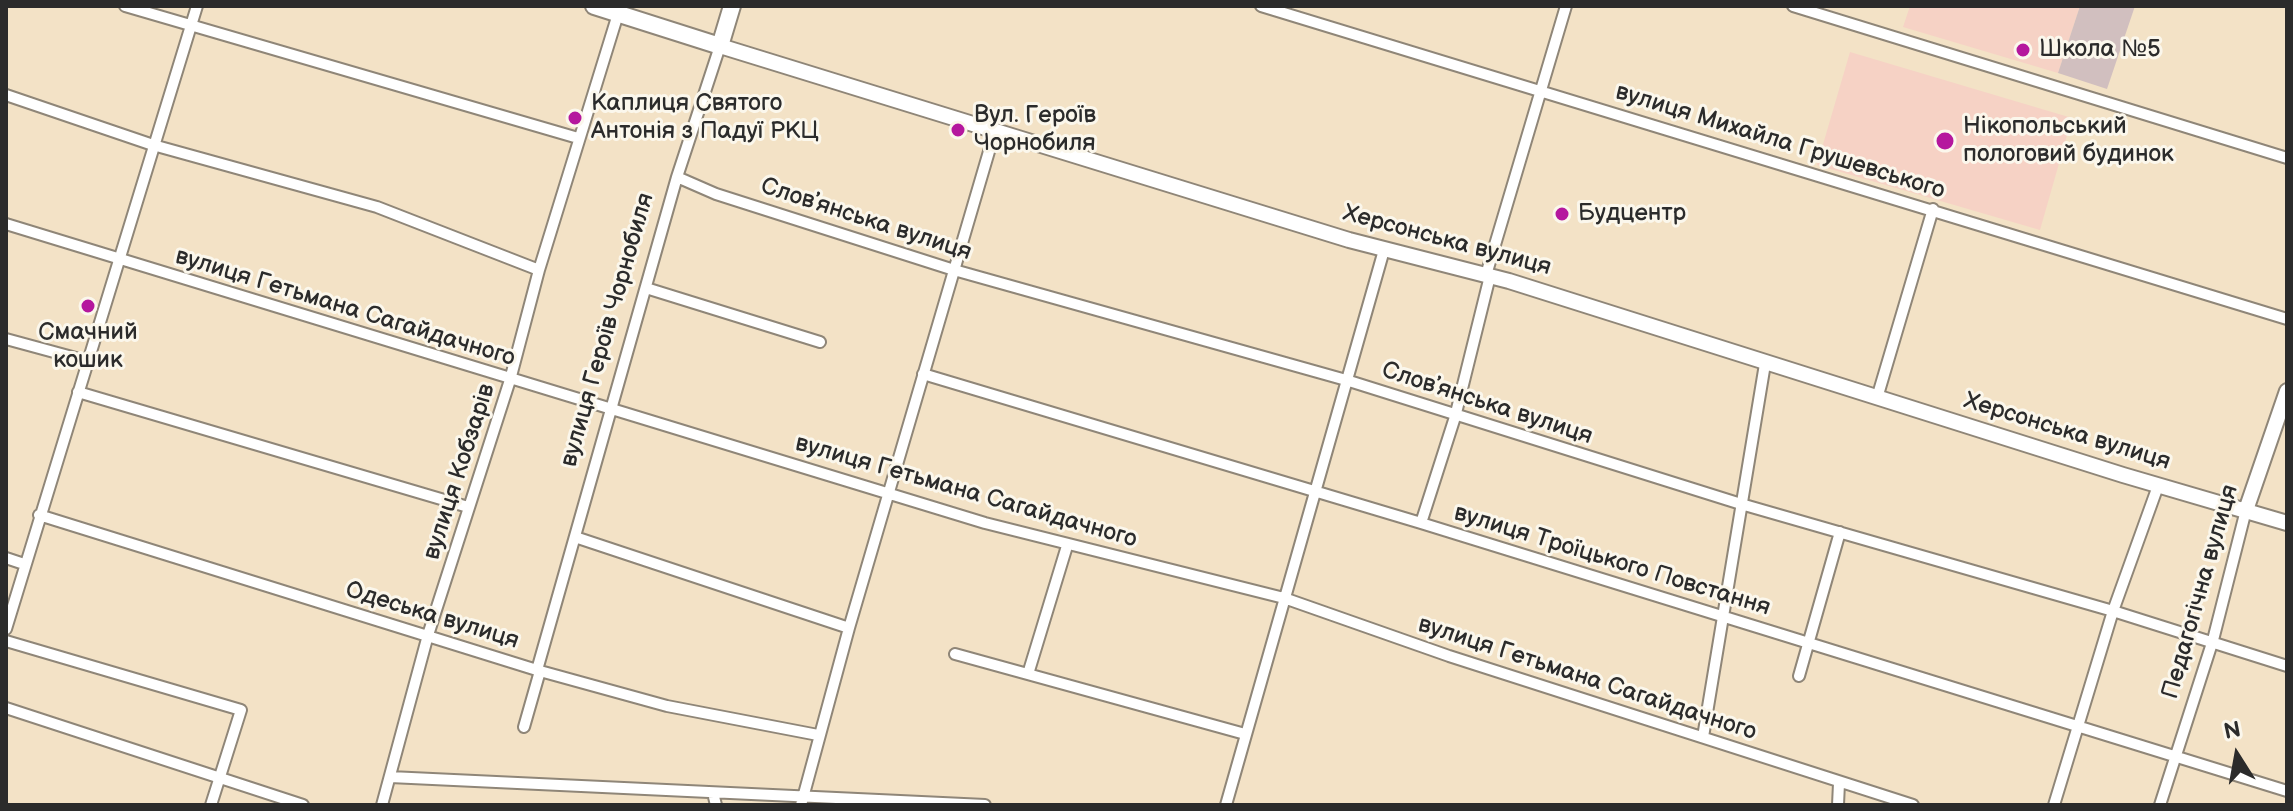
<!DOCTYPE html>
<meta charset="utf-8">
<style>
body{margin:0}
#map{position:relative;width:2293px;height:811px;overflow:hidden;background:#f3e2c6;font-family:"Balsamiq Sans",sans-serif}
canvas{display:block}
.frame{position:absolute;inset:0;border:8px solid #2b2b2b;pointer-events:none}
.north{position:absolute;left:2197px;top:715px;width:80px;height:80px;-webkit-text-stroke:6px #fbf7ec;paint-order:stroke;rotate:349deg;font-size:22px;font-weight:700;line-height:32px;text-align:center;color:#2b2b2b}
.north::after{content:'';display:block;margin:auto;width:28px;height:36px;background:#2b2b2b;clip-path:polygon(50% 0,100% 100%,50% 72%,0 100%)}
</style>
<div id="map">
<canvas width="2293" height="811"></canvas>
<div class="frame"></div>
<div class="north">N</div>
</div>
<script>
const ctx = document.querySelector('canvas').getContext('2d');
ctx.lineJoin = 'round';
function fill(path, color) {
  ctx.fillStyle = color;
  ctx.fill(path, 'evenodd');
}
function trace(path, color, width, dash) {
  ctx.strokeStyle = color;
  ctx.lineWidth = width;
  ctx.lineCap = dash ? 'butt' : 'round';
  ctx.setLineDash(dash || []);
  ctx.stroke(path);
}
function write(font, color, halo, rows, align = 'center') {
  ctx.font = font + ' "Balsamiq Sans",sans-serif';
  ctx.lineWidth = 6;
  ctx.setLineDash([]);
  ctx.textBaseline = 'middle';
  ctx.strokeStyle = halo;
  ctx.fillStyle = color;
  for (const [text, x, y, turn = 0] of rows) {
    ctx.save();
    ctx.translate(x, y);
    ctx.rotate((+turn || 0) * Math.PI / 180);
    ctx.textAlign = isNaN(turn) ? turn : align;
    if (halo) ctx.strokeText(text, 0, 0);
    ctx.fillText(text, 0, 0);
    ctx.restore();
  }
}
const built = new Path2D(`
 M1910,6H2080L2058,73L1903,27Z
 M1850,52L2072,118L2040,230L1817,165Z`);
const industrial = new Path2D(`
 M2080,6H2135L2107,89L2058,73Z`);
const minor = new Path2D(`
 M125,6L578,138
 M1261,6L2287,319
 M1793,6L2287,158
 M6,95L153,145L377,207L539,270
 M677,177L716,194L954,270L1346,380L1741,504L2113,611L2287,666
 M6,224L985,523L1284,598L1449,656L1913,805
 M1486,275L1566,6
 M646,288L820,342
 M6,339L87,361
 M923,374L1421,523L2287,791
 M78,392L468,507
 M1877,398L1933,209
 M39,515L540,671L667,706L818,735
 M1421,523L1455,417L1490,276
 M575,537L849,628
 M6,558L24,564
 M6,629L197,6
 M6,641L241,710L211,805
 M955,654L1245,734
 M537,670L677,177L720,46
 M1028,674L1067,546
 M1799,676L1840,532
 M6,708L303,805
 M524,727L540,671
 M1703,737L1765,364
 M390,777L985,805
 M713,793L716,805
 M382,805L428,635L510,380L539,270L618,14
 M801,805L849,628L995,131
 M1226,805L1384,250
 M1838,805L1839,783
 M2054,805L2113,611L2158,486
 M2160,805L2213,640L2246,510`);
const secondary = new Path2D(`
 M720,46L1349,240L1509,281L2123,475L2287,523
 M2246,510L2287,391`);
const primary = new Path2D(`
 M594,6L720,46L732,6`);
const markers = [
 [2023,50,8,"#b5179e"],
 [575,118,8,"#b5179e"],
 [958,130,8,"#b5179e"],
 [1945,141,10,"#b5179e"],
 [1562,214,8,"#b5179e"],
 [88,306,8,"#b5179e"]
];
const poiNames = [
 ["Школа №5",2039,50],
 ["Каплиця Святого",591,104],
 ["Антонія з Падуї РКЦ",591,132],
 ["Вул. Героїв",974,116],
 ["Чорнобиля",974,144],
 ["Нікопольський",1963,127],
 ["пологовий будинок",1963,155],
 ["Будцентр",1578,214],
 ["Смачний",88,333,"center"],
 ["кошик",88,361,"center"]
];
const streetNames = [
 ["вулиця Михайла Грушевського",1780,142,17],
 ["Словʼянська вулиця",866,220,18],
 ["Херсонська вулиця",1447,241,15],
 ["вулиця Гетьмана Сагайдачного",345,308,17],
 ["вулиця Героїв Чорнобиля",608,330,-74],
 ["Словʼянська вулиця",1487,404,18],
 ["Херсонська вулиця",2067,432,17],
 ["вулиця Кобзарів",460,472,-72],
 ["вулиця Гетьмана Сагайдачного",966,492,16],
 ["вулиця Троїцького Повстання",1612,561,17],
 ["Педагогічна вулиця",2201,592,-74],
 ["Одеська вулиця",432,616,17],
 ["вулиця Гетьмана Сагайдачного",1587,679,18]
];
fill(built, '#f6d2c5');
fill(industrial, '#d1bfbf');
trace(minor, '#8f8678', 14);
trace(secondary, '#8f8678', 18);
trace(primary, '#8f8678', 20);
trace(minor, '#fff', 10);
trace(secondary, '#fff', 14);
trace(primary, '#fff', 16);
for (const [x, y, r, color] of markers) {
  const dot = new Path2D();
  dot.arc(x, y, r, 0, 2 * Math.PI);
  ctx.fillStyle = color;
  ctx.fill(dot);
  trace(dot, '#fbf7ec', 3);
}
write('24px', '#2b2b2b', '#fbf7ec', poiNames, 'left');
write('24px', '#2b2b2b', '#fbf7ec', streetNames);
</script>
